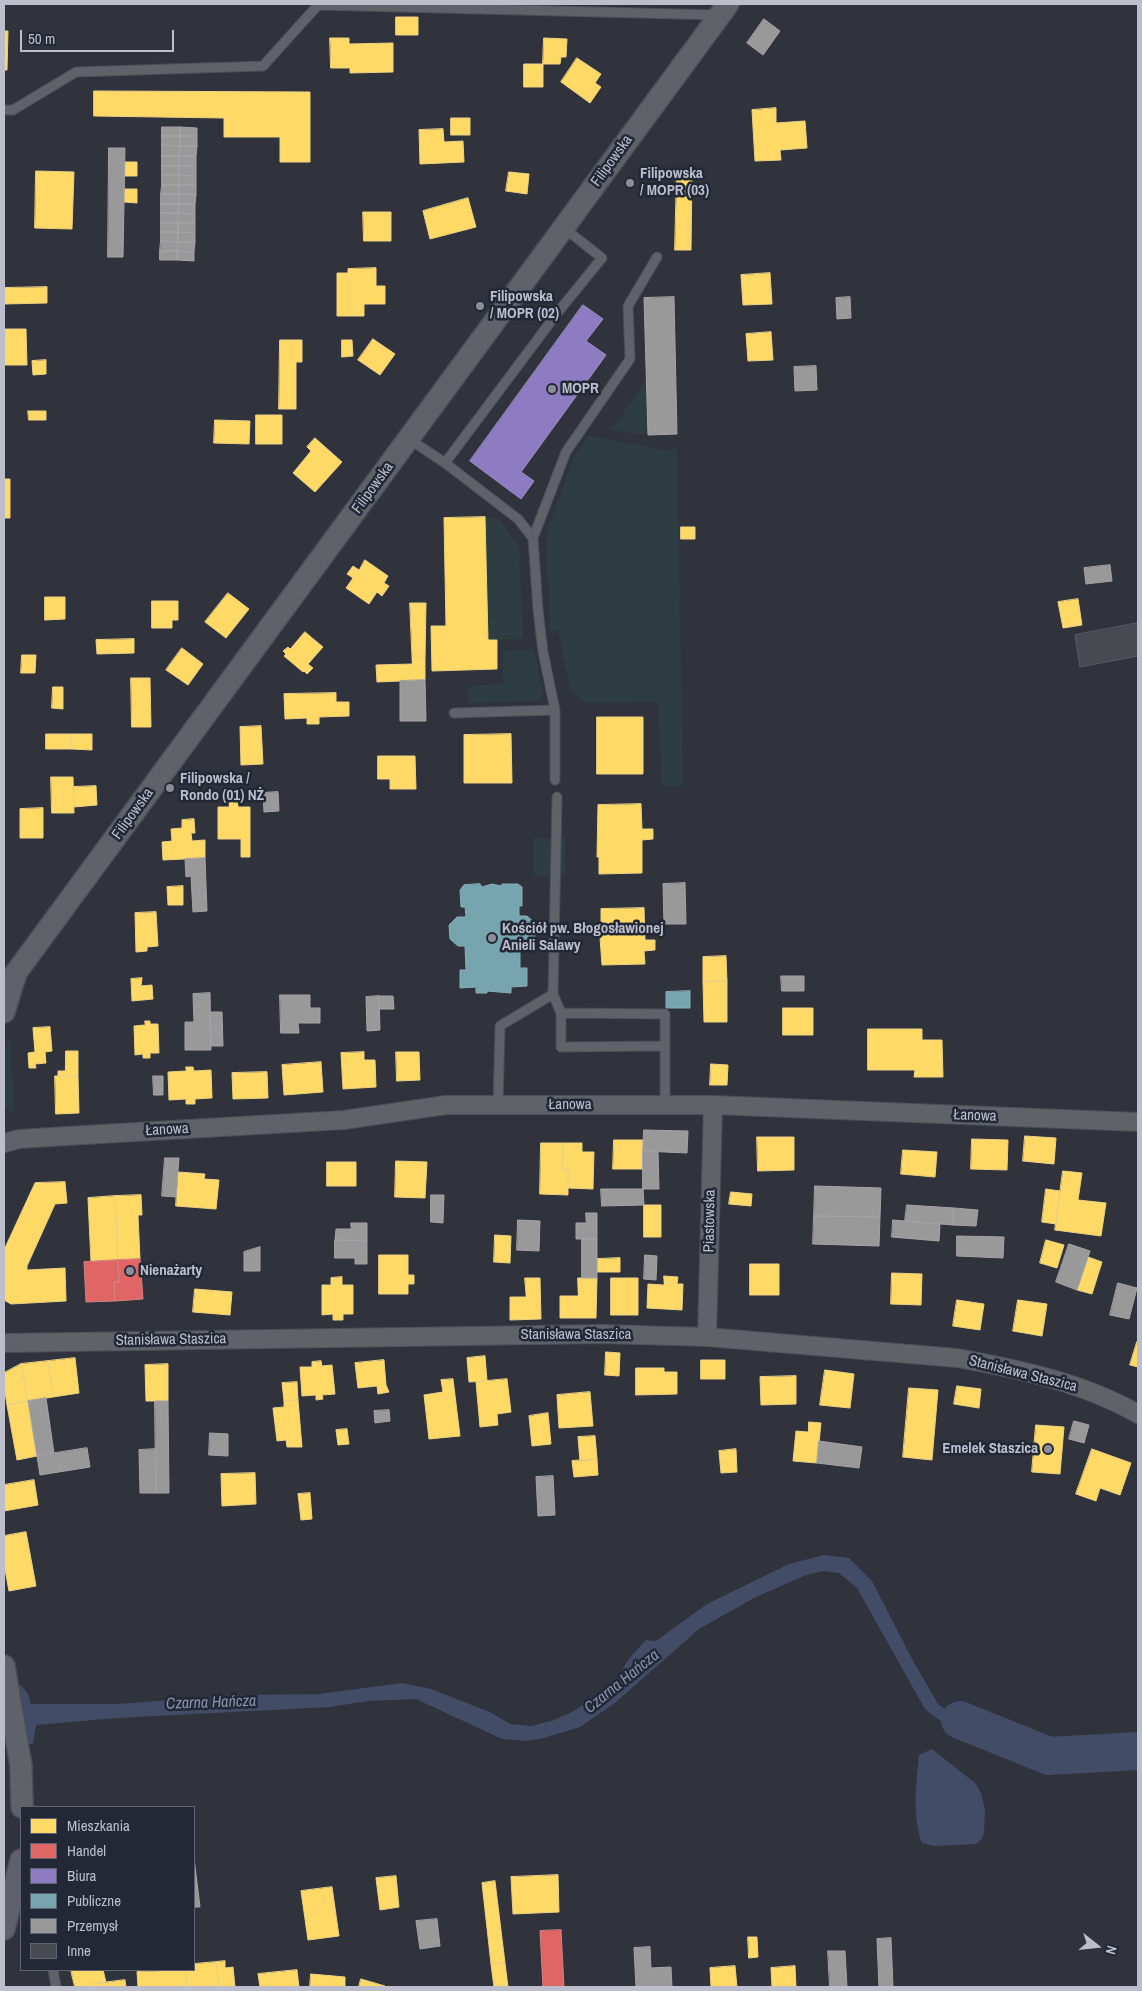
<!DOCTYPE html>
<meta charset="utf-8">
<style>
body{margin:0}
#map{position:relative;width:1142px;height:1991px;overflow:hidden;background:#30333c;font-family:"Archivo Narrow",sans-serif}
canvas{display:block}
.frame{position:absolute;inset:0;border:5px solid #bcbfcb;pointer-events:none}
.legend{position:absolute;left:20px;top:1806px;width:175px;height:165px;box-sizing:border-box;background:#232837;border:1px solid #606472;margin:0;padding:6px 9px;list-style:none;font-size:15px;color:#bcbfcb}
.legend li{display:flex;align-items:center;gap:10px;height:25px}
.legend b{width:25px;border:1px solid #606472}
.north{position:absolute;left:1072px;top:1921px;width:50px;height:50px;-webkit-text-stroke:4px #232837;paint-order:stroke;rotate:106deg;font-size:14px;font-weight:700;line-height:20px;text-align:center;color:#bcbfcb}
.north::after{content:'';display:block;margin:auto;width:18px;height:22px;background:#bcbfcb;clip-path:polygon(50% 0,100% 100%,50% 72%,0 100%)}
.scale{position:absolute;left:20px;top:30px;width:154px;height:22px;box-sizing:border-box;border:2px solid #bcbfcb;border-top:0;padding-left:6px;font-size:15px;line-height:18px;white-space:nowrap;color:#bcbfcb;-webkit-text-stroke:4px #232837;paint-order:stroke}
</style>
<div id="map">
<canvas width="1142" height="1991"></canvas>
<div class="frame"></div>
<ul class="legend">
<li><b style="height:14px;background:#ffd966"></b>Mieszkania</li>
<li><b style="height:14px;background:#e06666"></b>Handel</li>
<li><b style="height:14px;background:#8e7cc3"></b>Biura</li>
<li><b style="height:14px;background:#76a5af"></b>Publiczne</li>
<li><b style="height:14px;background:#999"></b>Przemysł</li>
<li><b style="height:14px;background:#474a51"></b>Inne</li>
</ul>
<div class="north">N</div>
<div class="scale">50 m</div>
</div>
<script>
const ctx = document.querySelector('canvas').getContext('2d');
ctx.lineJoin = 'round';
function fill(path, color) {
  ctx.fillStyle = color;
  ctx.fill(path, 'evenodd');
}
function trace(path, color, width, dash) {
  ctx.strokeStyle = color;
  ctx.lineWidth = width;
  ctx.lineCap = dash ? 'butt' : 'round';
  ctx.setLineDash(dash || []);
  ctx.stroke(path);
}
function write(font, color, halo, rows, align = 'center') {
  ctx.font = font + ' "Archivo Narrow",sans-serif';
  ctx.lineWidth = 5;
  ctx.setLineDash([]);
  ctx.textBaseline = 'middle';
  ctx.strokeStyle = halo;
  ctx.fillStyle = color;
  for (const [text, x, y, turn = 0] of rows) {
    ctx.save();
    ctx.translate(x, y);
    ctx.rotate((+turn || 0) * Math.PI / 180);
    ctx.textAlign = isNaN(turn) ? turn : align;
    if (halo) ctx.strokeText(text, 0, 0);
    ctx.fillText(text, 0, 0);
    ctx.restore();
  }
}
const green = new Path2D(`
 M646,381L648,435L611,430Z
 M589,436L665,450L677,449L683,786H661L659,702L585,703L570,689L558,630L550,631L546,535L574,456Z
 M485,517L500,520L519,547L523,639L488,640Z
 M534,649L543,694L538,701L468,703L469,686L503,684V651Z
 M565,837V875L534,876V839Z
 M10,1035L14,1113H12L4,1105V1055Z`);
const water = new Path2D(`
 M824,1555L849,1558L872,1581L912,1659L938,1704L955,1716L1007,1736L1012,1750C981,1742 950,1731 925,1709L857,1588L839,1573L823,1571L806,1575L754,1598L699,1629L616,1702L580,1727L540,1739L526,1741L502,1739L416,1699L368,1701L330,1707L117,1718L36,1725L33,1744H30L4,1729V1695L21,1685L28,1694L31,1704H118L234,1695L319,1694L402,1683L431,1689L451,1697L490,1712L510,1724L531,1726L554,1720L572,1712L618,1682C623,1663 633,1654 646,1640L656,1641L707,1604L789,1564Z
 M932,1749L975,1783L981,1793L985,1809L984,1833L982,1839L976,1844L934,1846L922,1843C912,1816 916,1784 919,1755Z`);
const homes = new Path2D(`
 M396,17H418V35H396Z
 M4,31H8L7,70H4Z
 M330,38H349V44L393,43V72L350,73V68H331Z
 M544,38L567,39L566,57H561L560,64H543Z
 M577,58L601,74L595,83L601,87L590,103L561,82Z
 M524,64H543V87H524Z
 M94,91L310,92V162H280V137H224V118L94,116Z
 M776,108V123L805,121L807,148L780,150L781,160L755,161L752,110Z
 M451,118H470V135H451Z
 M443,129L444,142L463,141L464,162L420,164L419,130Z
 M125,162H137V176H125Z
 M677,170H692L691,250H675Z
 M36,171L74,172L72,229L35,228Z
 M509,172L529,174L527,194L506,191Z
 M124,189H137V203L124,202Z
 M468,198L476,227L430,239L423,211Z
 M363,212H391V241H364Z
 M376,268V286H385V304H364V316H337V273H348V269Z
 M770,273L772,304L743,305L741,275Z
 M47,287V303L4,304V288Z
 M4,329H26L27,365H5Z
 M771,332L773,360L748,361L746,334Z
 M373,339L395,354L380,375L358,360Z
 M280,340H302V362H296V409H279Z
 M342,340H352L353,356L342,357Z
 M46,360V374L33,375L32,361Z
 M28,411H46V420H29Z
 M256,415H282V444H256Z
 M215,420L250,421L249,444L214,443Z
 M315,438L342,462L315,492L293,473L311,451L307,447Z
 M4,479H10V518H4Z
 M485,517L488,640H497V669L432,671L431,626H446L444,518Z
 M681,527H695V539H681Z
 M365,560L388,576L384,583L389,586L382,596L377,592L369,604L346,588L353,578L347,574L353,566L359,570Z
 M228,593L249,609L226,638L205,622Z
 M45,597H65V619L45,620Z
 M1078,599L1082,625L1063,628L1058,602Z
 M152,601H178V620H172V628H152Z
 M410,603H426L425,659L412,650Z
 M305,632L323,647L308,664L313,668L307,674L304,671L303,672L284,656L286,654L283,651L288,647L290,649Z
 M134,639V653L97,654L96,640Z
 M182,648L203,664L188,685L166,670Z
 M412,650L425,659V680L377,682L376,665L412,664Z
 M22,655H36L35,673H21Z
 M131,678H150L151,727H132Z
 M53,687H63V709L52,708Z
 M336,693V702H349V716L319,717V724H307V718L285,719L284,694Z
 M597,717H643V774H597Z
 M261,726L263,764L241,765L240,727Z
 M46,734H71V749H46Z
 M71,734H92V750L71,749Z
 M511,734L512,783H464V735Z
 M378,756H415L416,789H390V779H378Z
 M51,777H73L74,813H52Z
 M96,786L97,805L74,807L73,787Z
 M229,800H238V807H250V857H241V839H218V807H229Z
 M641,804L642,829H653V839L642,840V873L599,874V857H597L598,805Z
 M43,808V838H20V809Z
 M194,819L195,833H191L192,841L205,840V858L163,860L162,842L172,841L171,829L182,828V820Z
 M183,886V905H168L167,887Z
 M644,908L645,940H655V950L644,951L645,964L602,965L599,924H601V909Z
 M156,912L158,946L147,947V951L136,952L135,913Z
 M726,956L727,981L703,982V957Z
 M142,978L141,986L152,985L153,999L132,1001L131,979Z
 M727,981V1022H704L703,982Z
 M783,1008H813V1035H783Z
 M145,1021H150V1024H158L159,1053H150V1058H143V1054L135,1055L134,1026L145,1025Z
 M50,1027L52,1051L45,1052L46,1063L35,1064L36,1068H29L28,1053L35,1052L33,1028Z
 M868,1029H922V1040H942L943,1077H914L915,1070H868Z
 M66,1051H78V1076H58V1071H65Z
 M364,1052V1060H375L376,1087L343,1089L341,1053Z
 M396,1052H419L420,1080L397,1081Z
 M321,1062L323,1092L284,1095L282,1065Z
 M711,1064L728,1065L727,1085H710Z
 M186,1067H193L194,1071L211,1070L212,1098L195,1099V1104H186V1099L169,1100L168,1072L186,1071Z
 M267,1072L268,1098L233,1099L232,1073Z
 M55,1076H78L79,1113L56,1114Z
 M1025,1136L1056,1138L1054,1164L1023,1161Z
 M757,1137H794V1170L758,1171Z
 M972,1139L1008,1140L1007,1170L971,1169Z
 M614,1140H644L643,1169H613Z
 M541,1143H563L562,1169H568V1195L540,1194Z
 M563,1143H582V1152H594L593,1189L568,1188V1169H562Z
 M903,1150L937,1152L935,1177L901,1174Z
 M396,1161L427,1162L425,1198L395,1197Z
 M327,1162H356V1186H327Z
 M1063,1171L1082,1173L1078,1200L1106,1203L1101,1236L1055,1230Z
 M178,1172L205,1174L204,1179L219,1180L216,1209L176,1206Z
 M65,1182L67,1203L55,1204L27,1266V1270L65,1268L66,1301L11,1304L4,1300V1250L35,1183Z
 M1046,1189L1060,1191L1056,1224L1042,1222Z
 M731,1192L752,1194L751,1206L729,1204Z
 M141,1195L142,1215H138L140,1259L118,1260L115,1196Z
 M115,1196L118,1260L91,1262L88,1198Z
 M644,1205H661V1237H644Z
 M495,1235L511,1236L510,1263L494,1262Z
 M1046,1240L1064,1245L1057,1268L1040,1263Z
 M379,1255H408V1275H414V1284H408V1294H379Z
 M1088,1257L1102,1262L1092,1294L1077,1290Z
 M620,1258V1272H597V1259Z
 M750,1264H779V1295H750Z
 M892,1273L922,1274L921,1305L891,1304Z
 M664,1276L678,1277L677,1284H683L682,1310L647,1308L648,1284L664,1285Z
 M342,1277V1285H353V1314H343V1320H333V1314L322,1315V1285H331V1278Z
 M525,1278H540L541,1319L510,1320V1297H526Z
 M578,1278H597L596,1318H560V1296H578Z
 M611,1278H638V1315H611Z
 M195,1289L232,1292L230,1315L193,1312Z
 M957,1300L984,1304L980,1330L953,1326Z
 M1018,1300L1047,1304L1042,1336L1013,1331Z
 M1137,1342L1138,1343V1367L1130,1365Z
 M606,1352L620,1353L619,1376L605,1375Z
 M485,1356L487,1381L469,1382L467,1358Z
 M75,1358L79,1393L53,1397L48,1361Z
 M384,1360L386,1385L389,1392L378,1394L377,1386L358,1388L355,1363Z
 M701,1360H725V1379H701Z
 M48,1361L53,1397L28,1401L21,1364Z
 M321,1361L322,1366L332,1365L335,1394L322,1395L323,1399L316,1400V1395L302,1396L300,1367H312V1362Z
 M21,1364L28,1401L7,1405L4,1386V1373Z
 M168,1364V1401H146L145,1365Z
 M636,1368H664V1372H677V1394L636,1395Z
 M825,1370L854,1374L850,1408L820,1405Z
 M796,1376V1404L761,1405L760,1377Z
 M453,1379L460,1436L429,1439L424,1395L443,1392L441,1380Z
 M507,1379L511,1412L497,1414L498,1425L480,1427L476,1382Z
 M297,1382L298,1400L284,1401L282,1383Z
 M957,1386L981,1389L979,1408L954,1404Z
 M909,1388L938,1390L932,1460L903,1457Z
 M590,1392L593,1426L559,1428L557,1395Z
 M298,1400L302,1447H287L286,1440L277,1441L273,1408L284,1407V1401Z
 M28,1401L37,1456L17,1460L7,1405Z
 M548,1413L551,1444L532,1446L529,1416Z
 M809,1422L821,1423L817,1463L793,1461L796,1431L808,1432Z
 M1036,1425L1064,1427L1060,1474L1032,1472Z
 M347,1429L349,1444L338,1445L336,1430Z
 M595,1436L597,1459L580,1461L578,1437Z
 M736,1449L737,1472L721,1473L719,1451Z
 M1092,1449L1131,1463L1120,1495L1100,1488L1096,1501L1076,1494Z
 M597,1459L598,1475L574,1477L572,1461Z
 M255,1473L256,1504L222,1506L221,1474Z
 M34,1480L38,1505L4,1511V1485Z
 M310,1493L312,1519L301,1520L298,1494Z
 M26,1532L36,1586L9,1591L4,1564V1536Z
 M558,1875L559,1912L513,1914L511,1877Z
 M396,1876L399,1907L380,1910L376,1878Z
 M495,1881L505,1963L491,1964L482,1883Z
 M332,1887L339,1936L308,1940L301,1891Z
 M748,1937H757L758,1957L749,1958Z
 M225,1961V1968L233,1967L235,1987H219L216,1962Z
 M216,1962L219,1987H187L185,1970H194V1964Z
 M505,1963L508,1987H494L491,1964Z
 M735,1966L737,1987H711L710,1968Z
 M795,1966L796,1987H772L771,1968Z
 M71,1970H103L106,1982L93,1984V1987H75Z
 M185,1970L187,1987H138L137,1972Z
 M297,1970L299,1987H260L258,1974Z
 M311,1974L345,1977V1987H310Z
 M361,1979L385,1986L384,1987H359Z
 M125,1980L126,1987H93V1984Z`);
const shops = new Path2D(`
 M140,1259L143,1299L115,1301L114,1282H119L118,1260Z
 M118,1260L119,1282H114L115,1301L86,1302L84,1262Z
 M561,1930L564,1987H543L540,1931Z`);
const offices = new Path2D(`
 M583,305L603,319L586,341L606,355L521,472L534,481L521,499L470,461Z`);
const public = new Path2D(`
 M480,884L482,887L492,884L501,886L502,884H518L522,887V906H519V916H527L535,923V937L528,945H520V968H527V986L511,987V993L487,991V993H476V987L460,988V970H466L465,946H458L450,939L449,925L457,917H466L465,907H461L460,890L464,885Z
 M690,991V1008H666V992Z`);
const industry = new Path2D(`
 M764,19L780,31L763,55L747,43Z
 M162,127H180V136H162Z
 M180,127L197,128V136H180Z
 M162,136H180V146L162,145Z
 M180,136H197V146H180Z
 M162,145L180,146L179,156H162Z
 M180,146H197L196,156H179Z
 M109,148H125L123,257H108Z
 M162,156H179V166H162Z
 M179,156H196V166H179Z
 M162,166H179V175H162Z
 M179,166H196V176L179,175Z
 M162,175H179V185H162Z
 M179,175L196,176V185H179Z
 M162,185H179V194H161Z
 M179,185H196V195L179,194Z
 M161,194H179V204H161Z
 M179,194L196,195L195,204H179Z
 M161,204H179L178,213H161Z
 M179,204H195V214L178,213Z
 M161,213H178V223H161Z
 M178,213L195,214V223H178Z
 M161,223H178V232H161Z
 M178,223H195V233L178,232Z
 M161,232H178V242L161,241Z
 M178,232L195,233V242H178Z
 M161,241L178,242L177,251H160Z
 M178,242H195L194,252L177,251Z
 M160,251H177V260H160Z
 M177,251L194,252V261L177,260Z
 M674,297L677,434L648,435L644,298Z
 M850,297L851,318L837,319L836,298Z
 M816,366L817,390L795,391L794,367Z
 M1110,565L1112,581L1086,584L1084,568Z
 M425,680L426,721H400V681Z
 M278,792L279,811L264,812L263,793Z
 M205,858L207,911L193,912L191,876L186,877L185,859Z
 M685,883L686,924H664L663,884Z
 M781,976H804V991H782Z
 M210,993L211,1050H185V1022H194L193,994Z
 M280,995H310V1008H320V1023H298L299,1033H281Z
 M379,996H393L394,1009H380Z
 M379,996L380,1030L367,1031L366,997Z
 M210,1012H222L223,1046H211Z
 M153,1076H163V1095H154Z
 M644,1130L688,1131L687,1153L643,1151Z
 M643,1151H658L659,1189H643Z
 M165,1158H179L176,1197L162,1196Z
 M815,1186L881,1188L880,1217L814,1216Z
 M601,1189H643L644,1205L602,1206Z
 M431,1195H444L443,1223L431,1222Z
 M907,1205L954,1208L953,1225L905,1221Z
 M954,1208L978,1210L976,1226L953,1225Z
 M586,1213H597V1239H576V1223H586Z
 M814,1216L880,1217L879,1246L813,1244Z
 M518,1220L540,1221L539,1251L517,1250Z
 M893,1220L940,1224L939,1241L892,1237Z
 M351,1223H367V1241L335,1240L336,1229H351Z
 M957,1236L1004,1237L1003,1258L957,1256Z
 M582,1239H597V1278H582Z
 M335,1240L367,1241V1264H355V1258H335Z
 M1069,1244L1090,1251L1077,1290L1056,1282Z
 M260,1247V1271H244V1252Z
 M645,1255L657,1256L656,1280L644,1279Z
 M1118,1283L1137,1288L1129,1319L1110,1315Z
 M46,1398L54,1453L37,1456L28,1401Z
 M155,1401H168L169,1493H156Z
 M389,1410L390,1421L375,1423L374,1411Z
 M1074,1421L1089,1425L1084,1443L1069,1439Z
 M210,1433L228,1434V1456L209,1455Z
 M819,1441L862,1447L859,1468L817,1463Z
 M87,1448L90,1467L40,1475L37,1456Z
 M156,1449V1493H140L139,1450Z
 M553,1476L555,1515L538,1516L536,1477Z
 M194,1858L200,1907H194Z
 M437,1919L440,1946L420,1949L416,1921Z
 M891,1938L893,1987H879L877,1939Z
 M650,1947L651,1968L671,1967L672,1987H636L634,1948Z
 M828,1951H845L847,1987H830Z`);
const river = new Path2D(`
 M960,1720L1049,1756L1138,1751`);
const building = new Path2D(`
 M1138,623V656L1080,667L1075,635Z`);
const service = new Path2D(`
 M4,110H13L76,72L263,66L318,5L718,15
 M409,439L445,463L518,519L533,538L538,610L543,652L555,710V780
 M445,463L558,312L602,258L564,228
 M533,538L566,452L630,359L628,306L657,257
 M454,713L555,710
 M557,797L553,994L561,1013
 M665,1046L561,1047V1013L665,1014V1105
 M498,1105L500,1026L553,994
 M53,1970L56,1987`);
const minor = new Path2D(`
 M4,1143L19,1139L67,1136L344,1120L446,1105H713L1138,1122
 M707,1337L713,1105
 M4,1343L603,1334L707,1337L957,1358C1019,1369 1084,1383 1138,1414`);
const tertiary = new Path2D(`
 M4,989L728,4
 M4,1012L15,976
 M4,1666L21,1766L22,1807
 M4,1929L21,1860`);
const markers = [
 [630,183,5,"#8b8e99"],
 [480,306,5,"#8b8e99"],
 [552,389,5,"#8b8e99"],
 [170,788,5,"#8b8e99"],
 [492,938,5,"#8b8e99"],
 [130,1271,5,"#8b8e99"],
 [1048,1449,5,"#8b8e99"]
];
const streetNames = [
 ["Filipowska",612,161,-54],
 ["Filipowska",373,488,-54],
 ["Filipowska",133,814,-54],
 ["Łanowa",570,1105],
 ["Łanowa",975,1116,2],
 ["Łanowa",167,1130,-3],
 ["Piastowska",710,1221,-89],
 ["Stanisława Staszica",576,1335],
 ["Stanisława Staszica",171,1340,-1],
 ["Stanisława Staszica",1023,1374,14]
];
const poiNames = [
 ["Filipowska",640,174],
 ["/ MOPR (03)",640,191],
 ["Filipowska",490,297],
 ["/ MOPR (02)",490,314],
 ["MOPR",562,389],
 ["Filipowska /",180,779],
 ["Rondo (01) NŻ",180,796],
 ["Kościół pw. Błogosławionej",502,929],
 ["Anieli Salawy",502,946],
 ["Nienażarty",140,1271],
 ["Emelek Staszica",1038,1449,"right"]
];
const waterNames = [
 ["Czarna Hańcza",622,1682,-39],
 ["Czarna Hańcza",211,1703,-2]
];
fill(green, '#2e3d42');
fill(water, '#434c66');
fill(homes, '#ffd966');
trace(homes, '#ebd184', 1);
fill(shops, '#e06666');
trace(shops, '#d58184', 1);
fill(offices, '#8e7cc3');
trace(offices, '#9c90c5', 1);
fill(public, '#76a5af');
trace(public, '#8badb7', 1);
fill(industry, '#999');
trace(industry, '#a4a4a8', 1);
trace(river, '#434c66', 38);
fill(building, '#474a51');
trace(building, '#595b63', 1);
trace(service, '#4c4e55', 11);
trace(minor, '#4c4e55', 20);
trace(tertiary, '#4c4e55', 24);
trace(service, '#60626a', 9);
trace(minor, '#60626a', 18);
trace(tertiary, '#60626a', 21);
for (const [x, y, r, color] of markers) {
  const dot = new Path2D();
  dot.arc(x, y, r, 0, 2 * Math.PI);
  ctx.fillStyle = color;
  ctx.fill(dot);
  trace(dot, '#232837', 2);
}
write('15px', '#bcbfcb', '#232837', streetNames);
write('bold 15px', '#bcbfcb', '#232837', poiNames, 'left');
write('italic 16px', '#8791ae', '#232837', waterNames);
</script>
